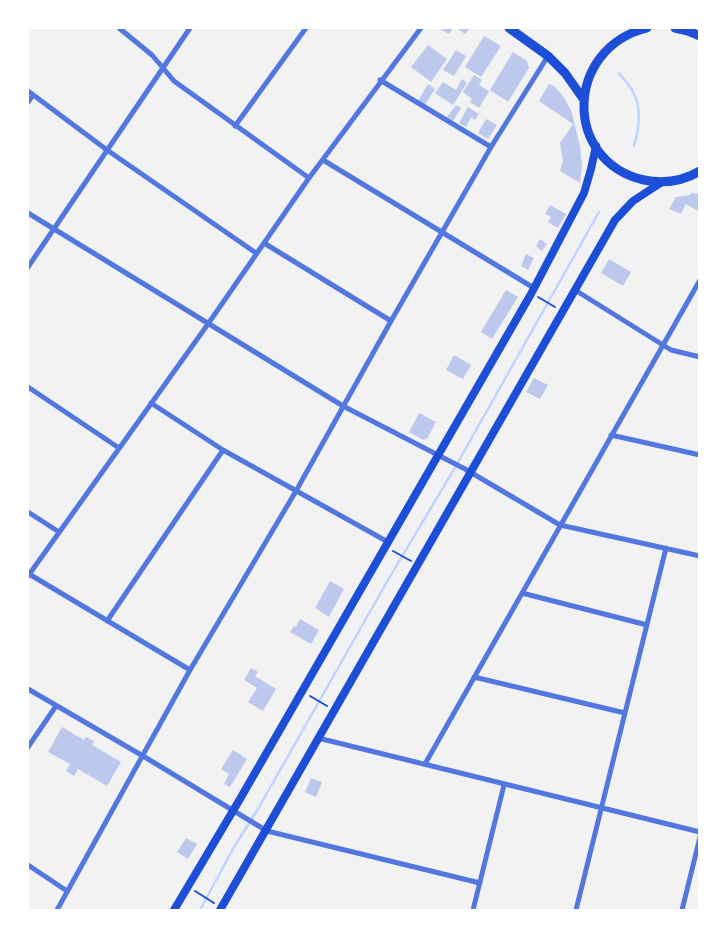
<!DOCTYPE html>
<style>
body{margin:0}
#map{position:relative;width:727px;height:938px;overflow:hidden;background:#f2f2f2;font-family:"Noto Sans",sans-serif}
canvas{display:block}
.frame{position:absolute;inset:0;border:29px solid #fff;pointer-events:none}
</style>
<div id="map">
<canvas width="727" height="938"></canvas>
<div class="frame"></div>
</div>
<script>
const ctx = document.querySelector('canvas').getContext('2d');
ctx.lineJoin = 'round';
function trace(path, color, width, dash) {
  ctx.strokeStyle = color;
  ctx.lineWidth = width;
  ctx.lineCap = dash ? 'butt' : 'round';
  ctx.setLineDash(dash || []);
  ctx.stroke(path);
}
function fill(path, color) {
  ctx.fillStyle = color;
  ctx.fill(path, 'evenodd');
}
const stream = new Path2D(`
 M619,73C623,79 630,85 633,92C642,108 639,129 634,146
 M200,910L234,847L258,809L388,580L453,471L599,212`);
const building = new Path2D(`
 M438,28H453L449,34Z
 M456,28H470L465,34Z
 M484,36L501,46L481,77L465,67Z
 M428,45L447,59L431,82L411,67Z
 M456,50L466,56L454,76L443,70Z
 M513,52L527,61L529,68L508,102L490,90Z
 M474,75L482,80L479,85L489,91L479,108L470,102L472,99L463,92Z
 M462,79L467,83L453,105L435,93L443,82L456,90Z
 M428,84L435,89L425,105L418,101Z
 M549,84L554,86L563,96L571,110L580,146L582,166L580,183L560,171L563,161L560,143L573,124L539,101Z
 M456,105L461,108L453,121L447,117Z
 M468,107L479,114L475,120L471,117L466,127L459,123Z
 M486,119L497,125L488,139L478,133Z
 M691,193L700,194V212L686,204L681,214L669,209L676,197L690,195Z
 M550,205L566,214L558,228L548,222L551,217L545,214Z
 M540,239L547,244L542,251L536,246Z
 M526,254L534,258L528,270L521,266Z
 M609,259L631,272L623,286L601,273Z
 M506,290L518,297L492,339L481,332Z
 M454,355L471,365L463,379L446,370Z
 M534,378L548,385L540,399L526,392Z
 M419,413L436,422L427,439L423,440L409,432Z
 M330,581L344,589L329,617L315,608Z
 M300,619L319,630L311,644L290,632L294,626L296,627Z
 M251,668L258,672L255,676L276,689L263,711L248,702L257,688L244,680Z
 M62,727L84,740L86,737L94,741L92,745L121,762L107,786L78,769L74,776L66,771L70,764L48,752Z
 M233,750L247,759L230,787L224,784L229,774L221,769Z
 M311,778L322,782L316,797L305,792Z
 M186,838L197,844L188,859L177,852Z`);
const path = new Path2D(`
 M538,297L555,307
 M393,551L411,561
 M310,696L327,706
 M195,891L214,903`);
const minor = new Path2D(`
 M119,28L152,55L174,81L309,178
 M380,80L491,147
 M28,91L107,150L256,253
 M28,102L33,95
 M235,126L306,28
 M323,160L534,288
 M28,213L343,406L465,469L560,525L700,556
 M264,243L391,321
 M28,267L190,28
 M575,290L671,350L700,357
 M28,387L119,448
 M151,403L223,450L388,542
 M611,435L700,455
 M28,512L59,532
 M29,574L190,670
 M28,576L208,324L309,178L421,28
 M522,593L647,625
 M107,621L223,450
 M474,677L625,713
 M28,689L143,756L267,831L480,883
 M318,738L700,832
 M28,747L56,706
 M425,764L700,280
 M28,865L67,891
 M57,910L190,670L296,491L391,321L491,147L548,56
 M473,910L504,785
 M576,910L666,548
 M682,910L700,837`);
const secondary = new Path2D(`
 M174,910L240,799L531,294L584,193L591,169L596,146
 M220,910L615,220L633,201L662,182`);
const trunk = new Path2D(`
 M509,28L548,56L565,73L584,100
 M647,28C565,48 562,161 644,180C663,184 683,181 700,171
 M675,28L688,31L700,36`);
trace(stream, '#bfd3fe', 2.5);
fill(building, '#bdc9ec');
trace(path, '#1d4ed8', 2);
trace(minor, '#5277de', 5);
trace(secondary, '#1d4ed8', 8);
trace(trunk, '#1d4ed8', 9);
</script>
